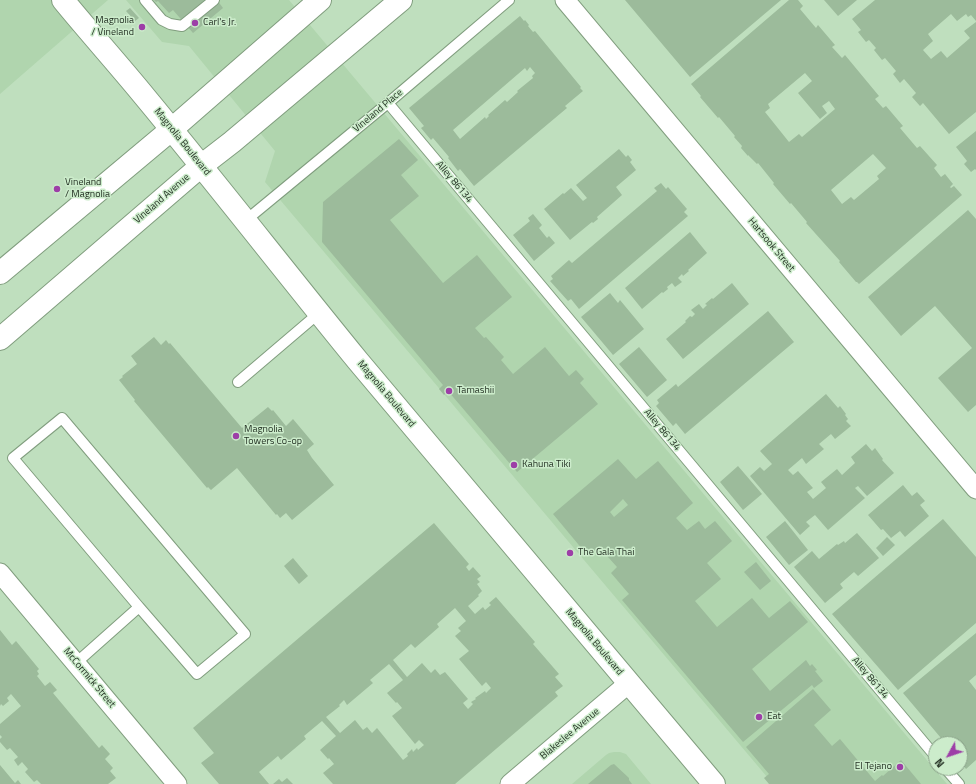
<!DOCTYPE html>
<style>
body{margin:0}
#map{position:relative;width:976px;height:784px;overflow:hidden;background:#bfdfbe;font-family:"Titillium Web",sans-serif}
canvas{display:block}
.north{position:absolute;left:928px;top:736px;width:40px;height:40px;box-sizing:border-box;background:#cceccb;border:1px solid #89a188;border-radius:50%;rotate:230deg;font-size:11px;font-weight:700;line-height:16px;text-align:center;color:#243124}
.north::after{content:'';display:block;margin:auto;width:14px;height:18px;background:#9d3ea7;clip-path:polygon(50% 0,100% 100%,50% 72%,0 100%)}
</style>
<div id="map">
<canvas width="976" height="784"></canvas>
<div class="north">N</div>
</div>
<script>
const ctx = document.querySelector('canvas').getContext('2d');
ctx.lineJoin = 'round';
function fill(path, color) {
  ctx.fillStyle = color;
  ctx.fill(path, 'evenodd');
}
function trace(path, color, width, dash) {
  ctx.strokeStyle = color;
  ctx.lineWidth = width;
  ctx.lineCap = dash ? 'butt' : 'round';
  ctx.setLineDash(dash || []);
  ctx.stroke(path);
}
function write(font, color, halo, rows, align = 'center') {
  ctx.font = font + ' "Titillium Web",sans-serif';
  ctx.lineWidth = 3;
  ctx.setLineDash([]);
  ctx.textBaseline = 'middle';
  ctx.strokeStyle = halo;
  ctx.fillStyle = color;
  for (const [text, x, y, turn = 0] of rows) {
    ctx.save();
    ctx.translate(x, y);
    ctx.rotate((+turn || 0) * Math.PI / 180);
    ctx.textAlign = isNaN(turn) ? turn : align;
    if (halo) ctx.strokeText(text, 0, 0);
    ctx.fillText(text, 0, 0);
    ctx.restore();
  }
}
const built = new Path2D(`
 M0,0H108L0,94Z
 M126,0H289L947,784H773L265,182L275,151L189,46L162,42Z
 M614,752H620L626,754L651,784H572L606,755L609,753Z`);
const building = new Path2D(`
 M154,0H217L223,8L193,33L173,10L169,13L158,1L156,2Z
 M625,0H781L690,77Z
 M789,0H798L803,6L800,9L816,28L818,25L835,45L832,47L842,58L845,55L879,96L875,99L883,108L886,106L903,126L900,128L917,148L920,146L937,165L934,168L941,177L945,174L953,184L950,187L951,188L954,186L962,195L859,284L857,282H856L839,262L840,261L806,223L807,222L791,203L790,204L773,184L774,183L758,163L757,164L748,155V156L741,148L742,146L734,137L735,136L719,117L718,118L700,97L701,96L691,84ZM805,73L812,81L798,93L820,119L827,113L822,106L829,101L835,109L802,137L799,134L789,142L765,112L770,108L768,104ZM873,154L886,168L877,176L879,179L854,200L851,197L842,204L831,190Z
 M824,0H857L838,16Z
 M875,0H976V21L971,15L968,17L966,14L957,21L951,14L928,34L933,41L923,50L931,59L941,51L947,58L970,38L964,31L976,22V112L949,134L923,103L920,106L912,97L916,93L904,79L900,83L893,74L896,71L885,58L882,60L874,50L876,48L869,40L866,42L858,32L861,30L852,19Z
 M130,8L139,18L135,21L126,11Z
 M520,16L524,21L525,20L529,25L528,26L533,32L535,31L581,87L580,88L583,91L565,106L567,108L474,186L460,169L458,171L448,158L449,157L433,138L431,140L421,128L424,126L409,108ZM530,67L535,73L532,76L533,78L517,91L518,92L507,102L505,100L488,115L489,116L486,119L485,117L460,139L453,130L525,68L527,71Z
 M976,131V170L975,169L971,172L964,164L967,161L956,147Z
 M399,139L418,160L401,175L419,196L390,220L443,283L477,255L512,297L475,328L484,338L486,337L504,357L501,360L513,374L545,347L569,376L576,370L584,379L580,383L598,404L517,472L448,391L444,395L439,389L443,385L322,242L323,202Z
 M619,149L626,157L628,155L632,160L630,162L636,170L616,187L622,195L597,217L598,219L593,223L592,222L570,240L544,209L563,193L564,194L571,188L583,201L587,198L576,185Z
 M661,183L666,189L668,187L687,209L684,212L688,216L579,309L571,299L568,301L550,281L553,279L551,276L569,260L572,263L657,191L654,188Z
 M968,210L976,219V405L968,412L938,378L972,348L935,306L901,336L868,297Z
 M533,214L542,225L539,228L547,238L549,236L555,243L534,261L513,235L530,221L528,218Z
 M690,232L707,253L688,270L689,271L683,276L682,274L678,278L682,282L675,287L672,283L667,287L668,289L663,293L662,292L642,309L625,288Z
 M732,283L749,304L683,359L666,339L686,322L685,321L690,316L692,317L695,314L691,310L699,304L703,309L707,305L705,304L712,298L713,299Z
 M610,293L618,303L620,300L644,329L613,355L581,317Z
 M768,311L794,342L685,434L676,423L673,426L656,406L659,403L657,400L676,384L678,387Z
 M154,337L161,345L166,340L169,344L170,343L242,428L268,407L272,411L273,410L286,426L293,419L314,444L307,450L312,458L334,485L292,520L286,513L280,518L277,514L276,515L237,468L211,490L208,487L207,488L134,401L135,400L119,380L123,377L122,376L137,364L131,356Z
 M639,347L667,380L647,397L619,364Z
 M826,394L838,408L840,406L846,414L845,415L848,419L846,421L851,426L835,439L831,434L819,444L824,449L806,464L802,458L788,470L793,475L798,471L813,488L807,492L813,499L826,488L821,482L837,469L842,475L855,463L851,457L866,444L872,451L875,448L883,459L882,460L894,473L867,496L858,486L855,488L865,498L828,530L815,515L806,522L810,526L800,535L750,476L760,467L764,471L772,464L760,451Z
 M618,459L636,479L658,461L693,503L676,518L687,530L699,521L705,529L715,521L732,541L707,563L721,579L695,601L717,627L752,598L769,618L790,601L808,622L752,669L770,691L806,660L810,666L812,664L817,670L815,671L823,681L814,688L812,685L743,742L622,600L629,594L611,573L617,567L599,547L588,556L553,514ZM623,499L628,505L614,517L610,512Z
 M738,466L762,494L743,510L720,482Z
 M903,485L912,496L917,492L925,501L920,505L929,516L905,537L900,531L891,538L883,529L881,530L868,515Z
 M943,519L976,557V623L898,690L832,614Z
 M785,521L808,550L789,565L766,537Z
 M434,523L469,564L466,567L469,571L473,567L481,576L477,579L480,582L477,584L482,591L478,595L479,596L468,606L475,614L483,607L485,610L491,605L489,603L496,597L535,642L533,644L559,674L555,677L563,686L555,692L558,696L455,784H333L323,773L334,764L329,758L328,759L320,750L336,736L322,721L304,736L306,739L281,760L278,756L259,772L269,784H219L201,763L214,753L193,728ZM455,608L466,621L458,628L461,631L455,636L469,651L459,659L482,686L486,682L491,688L486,693L485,691L475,698L476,699L471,702L473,704L468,709L463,703L468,699L445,672L440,675L435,669L431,673L422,663L407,677L393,660L411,644L415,648L439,627L437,624ZM389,664L403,680L387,693L396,703L397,702L402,708L392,716L415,744L419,740L424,745L418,750L417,748L413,752L412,749L407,754L408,756L403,760L377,728L372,733L367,727L363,730L355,720L340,733L326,717L340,706L339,705L344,700L347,705L373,683L370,680Z
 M857,533L879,558L858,576L854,572L840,584L843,588L825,603L794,567L812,551L819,559L837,544L838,545L844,541L845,543Z
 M887,537L895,545L883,556L876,548Z
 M293,558L308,576L299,584L284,566Z
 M756,562L771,581L760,590L744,572Z
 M0,630L12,645L16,641L39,669L37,671L39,674L37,676L45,686L50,682L57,690L53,693L99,748L102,745L110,754L105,759L113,768L110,771L116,778L108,784H41L37,780L34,782L25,772L28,769L22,762L18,766L14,760L18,757L10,748L7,750L0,742V739L2,737L0,735V724L21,706L11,694L7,698L9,701L3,706L1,704L0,706Z
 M976,633V675L969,681L976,690V760L966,769L960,761V744H946L903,693Z
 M813,689L831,710L814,725L832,746L840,739L875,781L882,775L883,776L901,760L921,784H769L764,778L769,774L746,747Z
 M614,764L629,778V780L632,784H588L611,765Z
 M0,765L15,783L18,780L21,784H0Z
 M287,778L293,784H273L279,779L282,782Z`);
const lane = new Path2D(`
 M145,0L162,20L170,24L182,26L214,0
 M388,103L936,757
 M245,221L388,103L509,0
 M238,382L319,313
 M76,663L139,607L13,458L62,418L245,634L197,674L139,607
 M945,768L959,784`);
const street = new Path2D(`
 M565,0L976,489
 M0,573L177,784
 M510,784L629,683`);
const secondary = new Path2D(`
 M63,0C90,33 118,64 145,97C217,184 287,274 358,361L714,784
 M0,273L172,129L320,0
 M0,339L201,166L232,142L401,0`);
const markers = [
 [195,23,4,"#9d3ea7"],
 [142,27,4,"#9d3ea7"],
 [57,189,4,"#9d3ea7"],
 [449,391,4,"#9d3ea7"],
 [236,436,4,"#9d3ea7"],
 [514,465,4,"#9d3ea7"],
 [570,553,4,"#9d3ea7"],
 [759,717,4,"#9d3ea7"],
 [900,767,4,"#9d3ea7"]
];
const poiNames = [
 ["Magnolia",134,21,"right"],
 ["/ Vineland",134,33,"right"],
 ["Carl's Jr.",203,23],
 ["Vineland",65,183],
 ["/ Magnolia",65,195],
 ["Tamashii",457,391],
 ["Magnolia",244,430],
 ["Towers Co-op",244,442],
 ["Kahuna Tiki",522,465],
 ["The Gala Thai",578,553],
 ["Eat",767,717],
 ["El Tejano",892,767,"right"]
];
const streetNames = [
 ["Vineland Place",378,111,-40],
 ["Magnolia Boulevard",182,142,51],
 ["Alley 86134",454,182,50],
 ["Vineland Avenue",162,199,-41],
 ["Hartsook Street",771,245,50],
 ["Magnolia Boulevard",386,394,50],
 ["Alley 86134",662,430,50],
 ["Magnolia Boulevard",594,642,50],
 ["McCormick Street",89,678,50],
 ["Alley 86134",870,678,50],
 ["Blakeslee Avenue",570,734,-40]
];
fill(built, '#b0d5ae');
fill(building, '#9cbb9b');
trace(lane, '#809d7e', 12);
trace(street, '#809d7e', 21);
trace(secondary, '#809d7e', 24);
trace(lane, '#fff', 10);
trace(street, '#fff', 19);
trace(secondary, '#fff', 22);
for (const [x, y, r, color] of markers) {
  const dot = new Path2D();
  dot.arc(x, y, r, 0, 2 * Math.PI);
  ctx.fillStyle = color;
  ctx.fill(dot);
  trace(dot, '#cceccb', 1.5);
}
write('10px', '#243124', '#cceccb', poiNames, 'left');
write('10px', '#243124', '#cceccb', streetNames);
</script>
